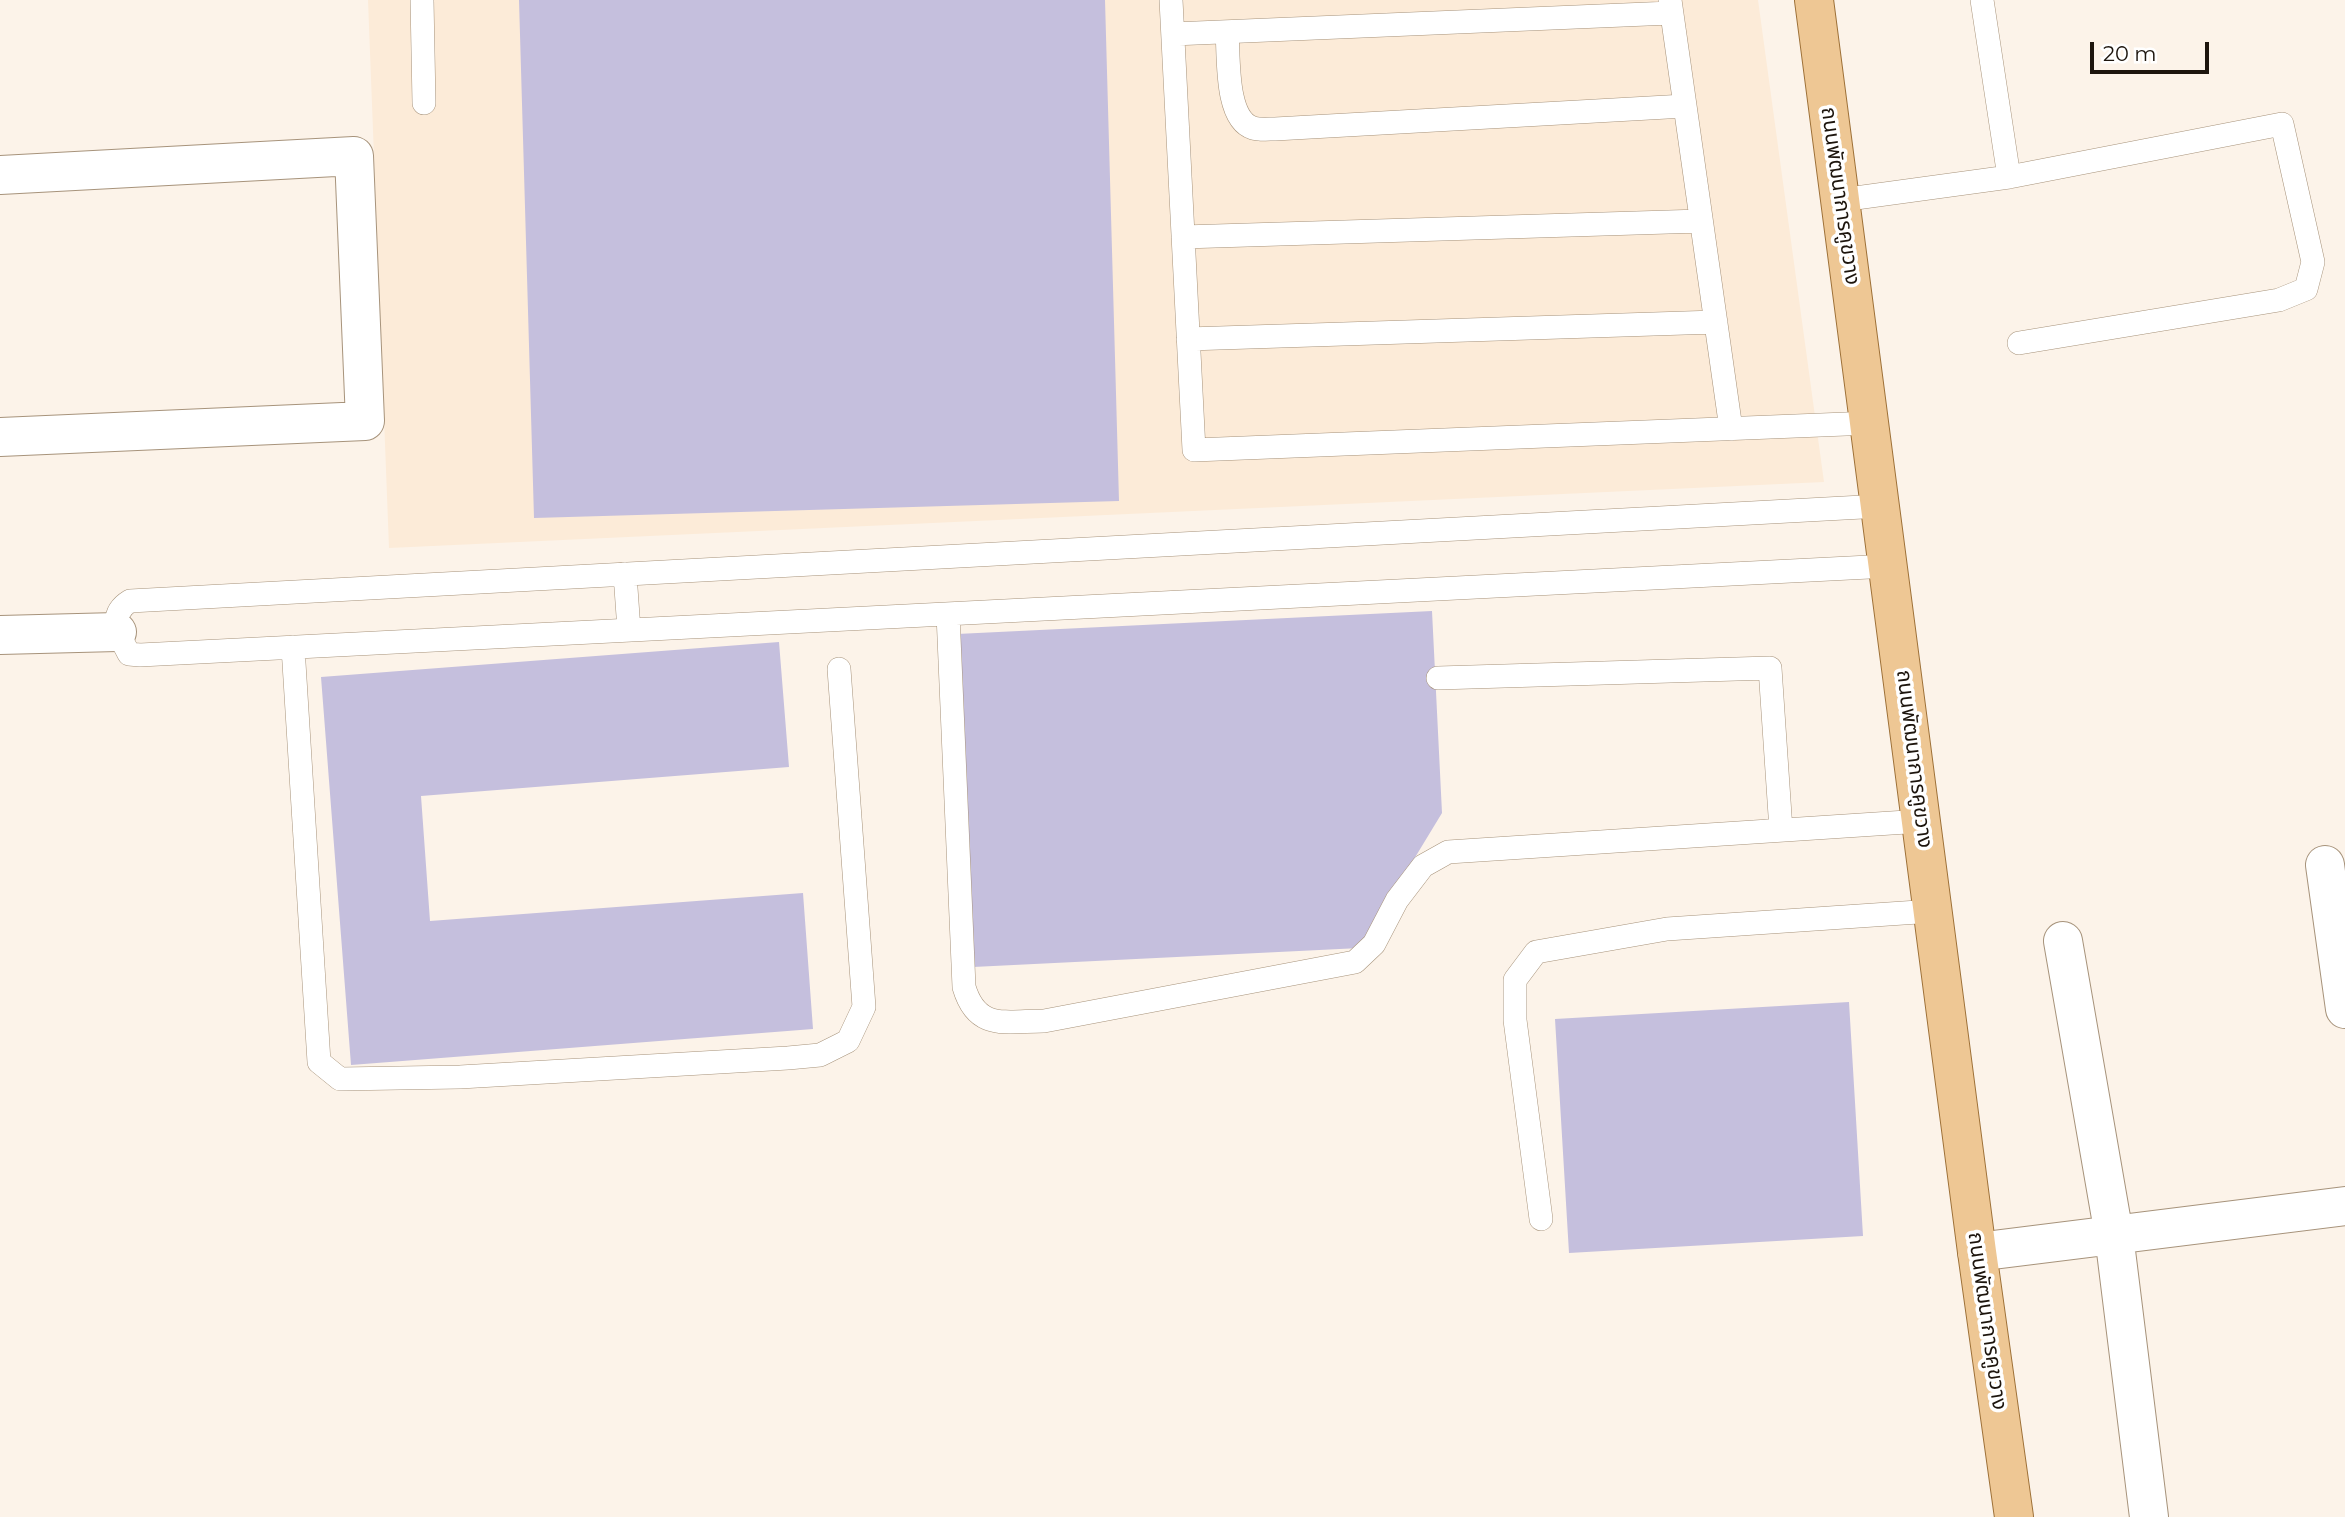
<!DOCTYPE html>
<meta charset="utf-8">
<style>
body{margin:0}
#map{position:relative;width:2345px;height:1517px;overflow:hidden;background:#fcf3e9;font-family:Montserrat,sans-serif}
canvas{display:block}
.scale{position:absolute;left:2090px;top:42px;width:119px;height:32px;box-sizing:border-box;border:4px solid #1d150d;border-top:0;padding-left:9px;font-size:21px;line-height:24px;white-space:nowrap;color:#1d150d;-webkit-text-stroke:5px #fff;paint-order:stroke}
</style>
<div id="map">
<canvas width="2345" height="1517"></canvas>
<div class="scale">20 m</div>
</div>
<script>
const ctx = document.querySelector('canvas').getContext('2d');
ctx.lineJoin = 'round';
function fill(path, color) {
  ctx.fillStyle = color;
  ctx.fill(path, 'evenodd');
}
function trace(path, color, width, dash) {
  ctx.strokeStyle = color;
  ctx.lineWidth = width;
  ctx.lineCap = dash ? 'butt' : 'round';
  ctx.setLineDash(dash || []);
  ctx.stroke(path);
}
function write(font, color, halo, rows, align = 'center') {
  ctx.font = font + ' Montserrat,"Noto Sans Thai",sans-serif';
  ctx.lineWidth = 7;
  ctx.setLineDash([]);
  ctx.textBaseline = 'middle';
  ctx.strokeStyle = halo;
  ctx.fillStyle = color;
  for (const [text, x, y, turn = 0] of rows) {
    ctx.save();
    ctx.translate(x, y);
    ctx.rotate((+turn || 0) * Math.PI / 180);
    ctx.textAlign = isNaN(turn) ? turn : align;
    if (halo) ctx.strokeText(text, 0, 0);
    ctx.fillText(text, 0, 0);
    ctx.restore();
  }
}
const built = new Path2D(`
 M368,0H1758L1824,482L389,548Z`);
const building = new Path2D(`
 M519,0H1105L1119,501L534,518Z
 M1432,611L1442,813L1360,948L973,967L957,634Z
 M779,642L789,767L421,796L430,921L803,893L813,1029L351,1065L321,677Z
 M1849,1002L1863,1236L1569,1253L1555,1019Z`);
const service = new Path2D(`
 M422,0L424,103
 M1171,0L1194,450L1871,423
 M1670,0L1731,429
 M1227,32C1229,57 1225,119 1253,128C1259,130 1269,129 1275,129L1685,106
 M1173,34L1671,13
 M2009,177L2282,124L2313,262L2306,289L2279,300L2019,343
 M1841,200L2009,177L1982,0
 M1183,237L1701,221
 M1188,339L1716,322
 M1881,506L130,601C107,615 119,636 129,654L140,655L1889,566
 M625,574L629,630
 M948,614L964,987C977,1031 1005,1021 1044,1021L1355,962L1374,944L1397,900L1423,866L1448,852L1922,821
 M293,647L319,1062L340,1079L460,1077L788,1058L820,1055L848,1041L864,1007L839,669
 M1438,678L1770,668L1781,830
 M1541,1219L1515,1020V980L1536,952L1667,929L1933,911`);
const minor = new Path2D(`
 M0,175L354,156L365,421L0,437
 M0,635L117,632
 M2325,865L2345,1009
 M2063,941L2114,1235L2149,1517
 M1977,1252L2345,1206`);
const primary = new Path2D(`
 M1814,0L1977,1252L2014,1517`);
const streetNames = [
 ["ถนนพัฒนาการคูขวาง",1840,196,82],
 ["ถนนพัฒนาการคูขวาง",1914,759,83],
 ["ถนนพัฒนาการคูขวาง",1987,1321,82]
];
fill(built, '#fcebd8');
fill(building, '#c5bfdd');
trace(service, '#a7937b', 24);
trace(minor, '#a7937b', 40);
trace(primary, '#9d7037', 40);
trace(service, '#fff', 23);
trace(minor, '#fff', 38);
trace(primary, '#eec794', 38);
write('21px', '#1d150d', '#fff', streetNames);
</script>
